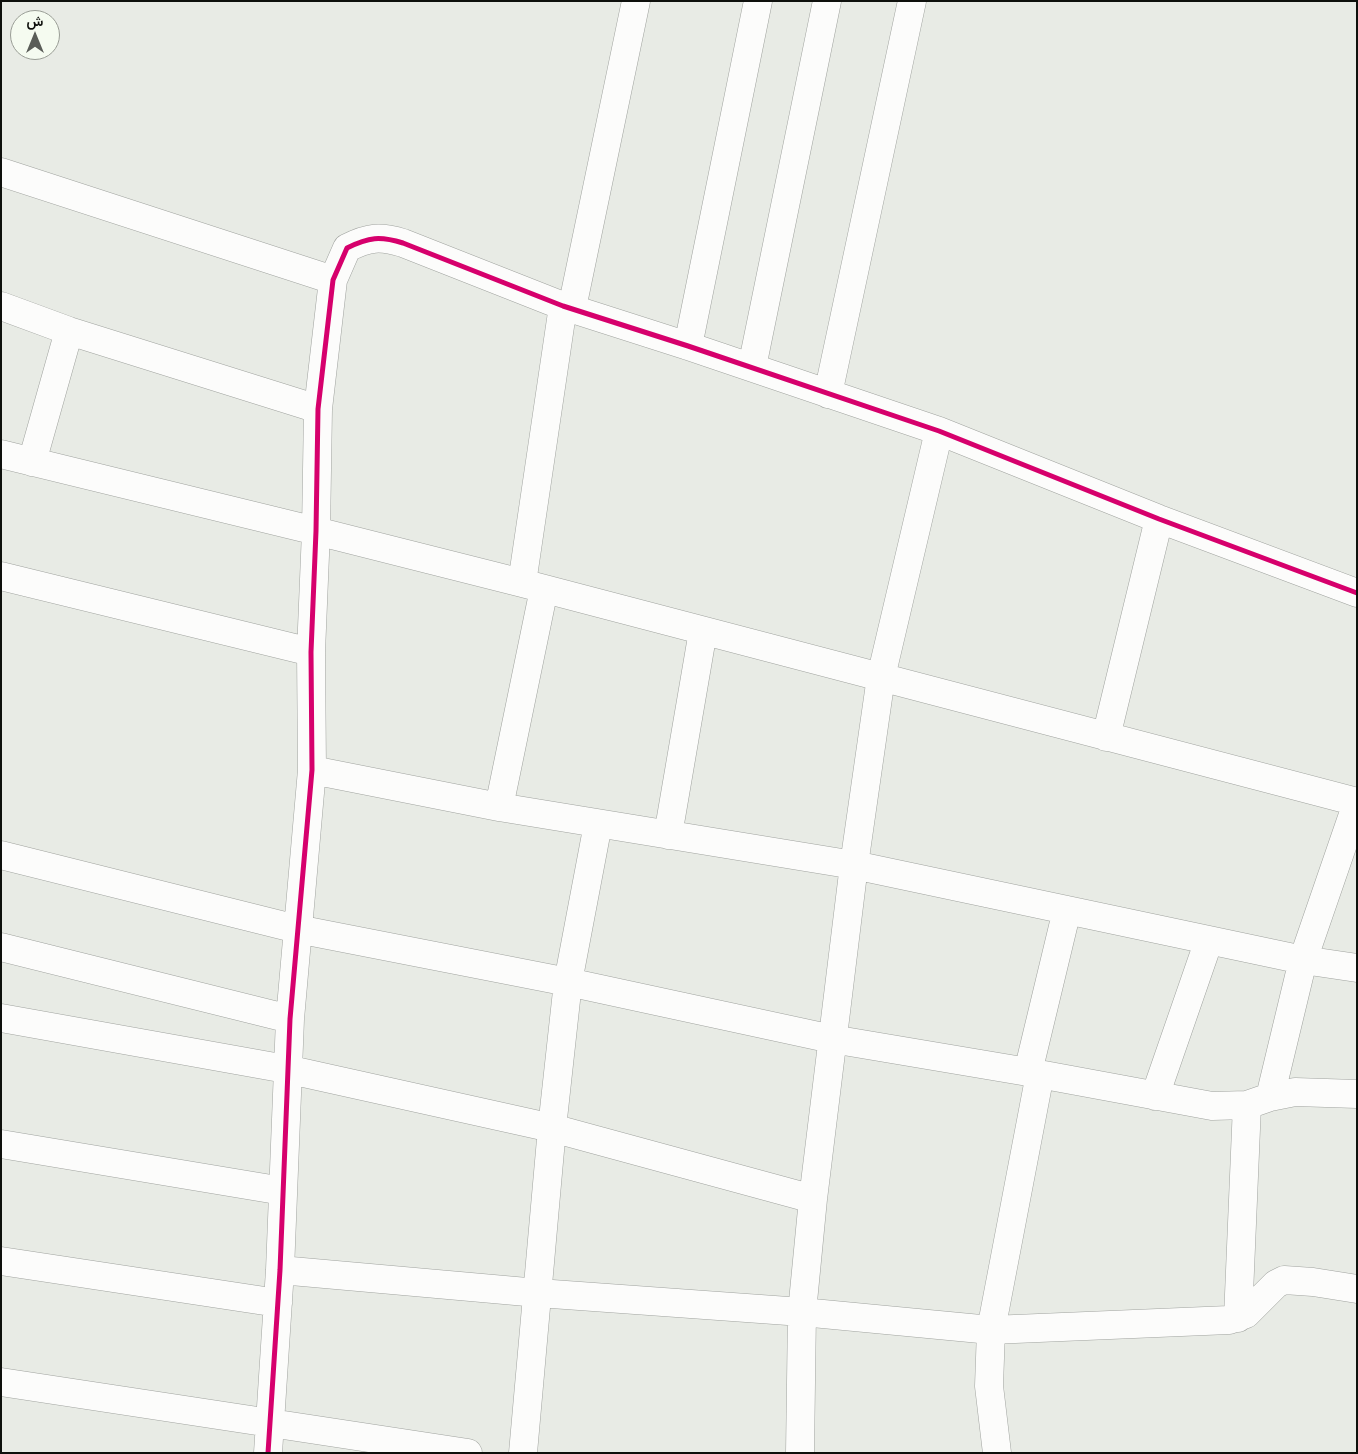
<!DOCTYPE html>
<meta charset="utf-8">
<style>
body{margin:0}
#map{position:relative;width:1358px;height:1454px;overflow:hidden;background:#e8ebe5;font-family:"Crimson Pro",Vazirmatn,serif}
canvas{display:block}
.frame{position:absolute;inset:0;border:2px solid #0e100c;pointer-events:none}
.north{position:absolute;left:10px;top:10px;width:50px;height:50px;box-sizing:border-box;background:#f5fbf0;border:1px solid #999d95;border-radius:50%;rotate:0deg;font-size:14px;font-weight:700;line-height:20px;text-align:center;color:#0e100c}
.north::after{content:'';display:block;margin:auto;width:18px;height:22px;background:#5a5d58;clip-path:polygon(50% 0,100% 100%,50% 72%,0 100%)}
</style>
<div id="map">
<canvas width="1358" height="1454"></canvas>
<div class="frame"></div>
<div class="north">ش</div>
</div>
<script>
const ctx = document.querySelector('canvas').getContext('2d');
ctx.lineJoin = 'round';
function trace(path, color, width, dash) {
  ctx.strokeStyle = color;
  ctx.lineWidth = width;
  ctx.lineCap = dash ? 'butt' : 'round';
  ctx.setLineDash(dash || []);
  ctx.stroke(path);
}
const minor = new Path2D(`
 M1,172L333,280
 M1,306L69,331L318,409
 M572,308L636,1
 M688,346L758,1
 M752,367L827,1
 M828,394L912,1
 M1,454L316,531L522,583L1357,802
 M32,462L69,331
 M1,576L311,652
 M522,583L563,306
 M1106,737L1159,519
 M312,770L499,807L854,865L1303,960L1357,968
 M499,807L544,589
 M668,835L703,631
 M1,855L297,929L568,982L832,1039L1028,1072L1212,1106L1247,1105L1270,1097L1295,1092L1357,1094
 M1,947L290,1019
 M1,1018L286,1069L552,1128L813,1199
 M1028,1072L1067,910
 M1155,1096L1209,940
 M1270,1097L1303,960L1357,803
 M1,1144L283,1191
 M1,1261L278,1303
 M280,1270L538,1293L802,1312L991,1330L1229,1320L1246,1314L1276,1284L1284,1280L1313,1282L1357,1289
 M1238,1318L1247,1105
 M1,1382L468,1453
 M268,1453L280,1270L290,1019L312,770L311,652L316,531L318,409L333,280L347,248C369,237 380,236 403,243L563,306L688,346L939,431L1159,519L1357,593
 M523,1453L552,1128L568,982L598,824
 M800,1453L802,1312L813,1199L854,865L881,677L939,431
 M997,1453L989,1386L991,1330L1040,1074`);
const cycleway = new Path2D(`
 M268,1453L280,1270L290,1019L312,770L311,652L316,531L318,409L333,280L347,248C369,237 380,236 403,243L563,306L688,346L939,431L1159,519L1357,593`);
trace(minor, '#a0a39f', 29);
trace(minor, '#fcfcfb', 28);
trace(cycleway, '#d6006c', 5);
</script>
